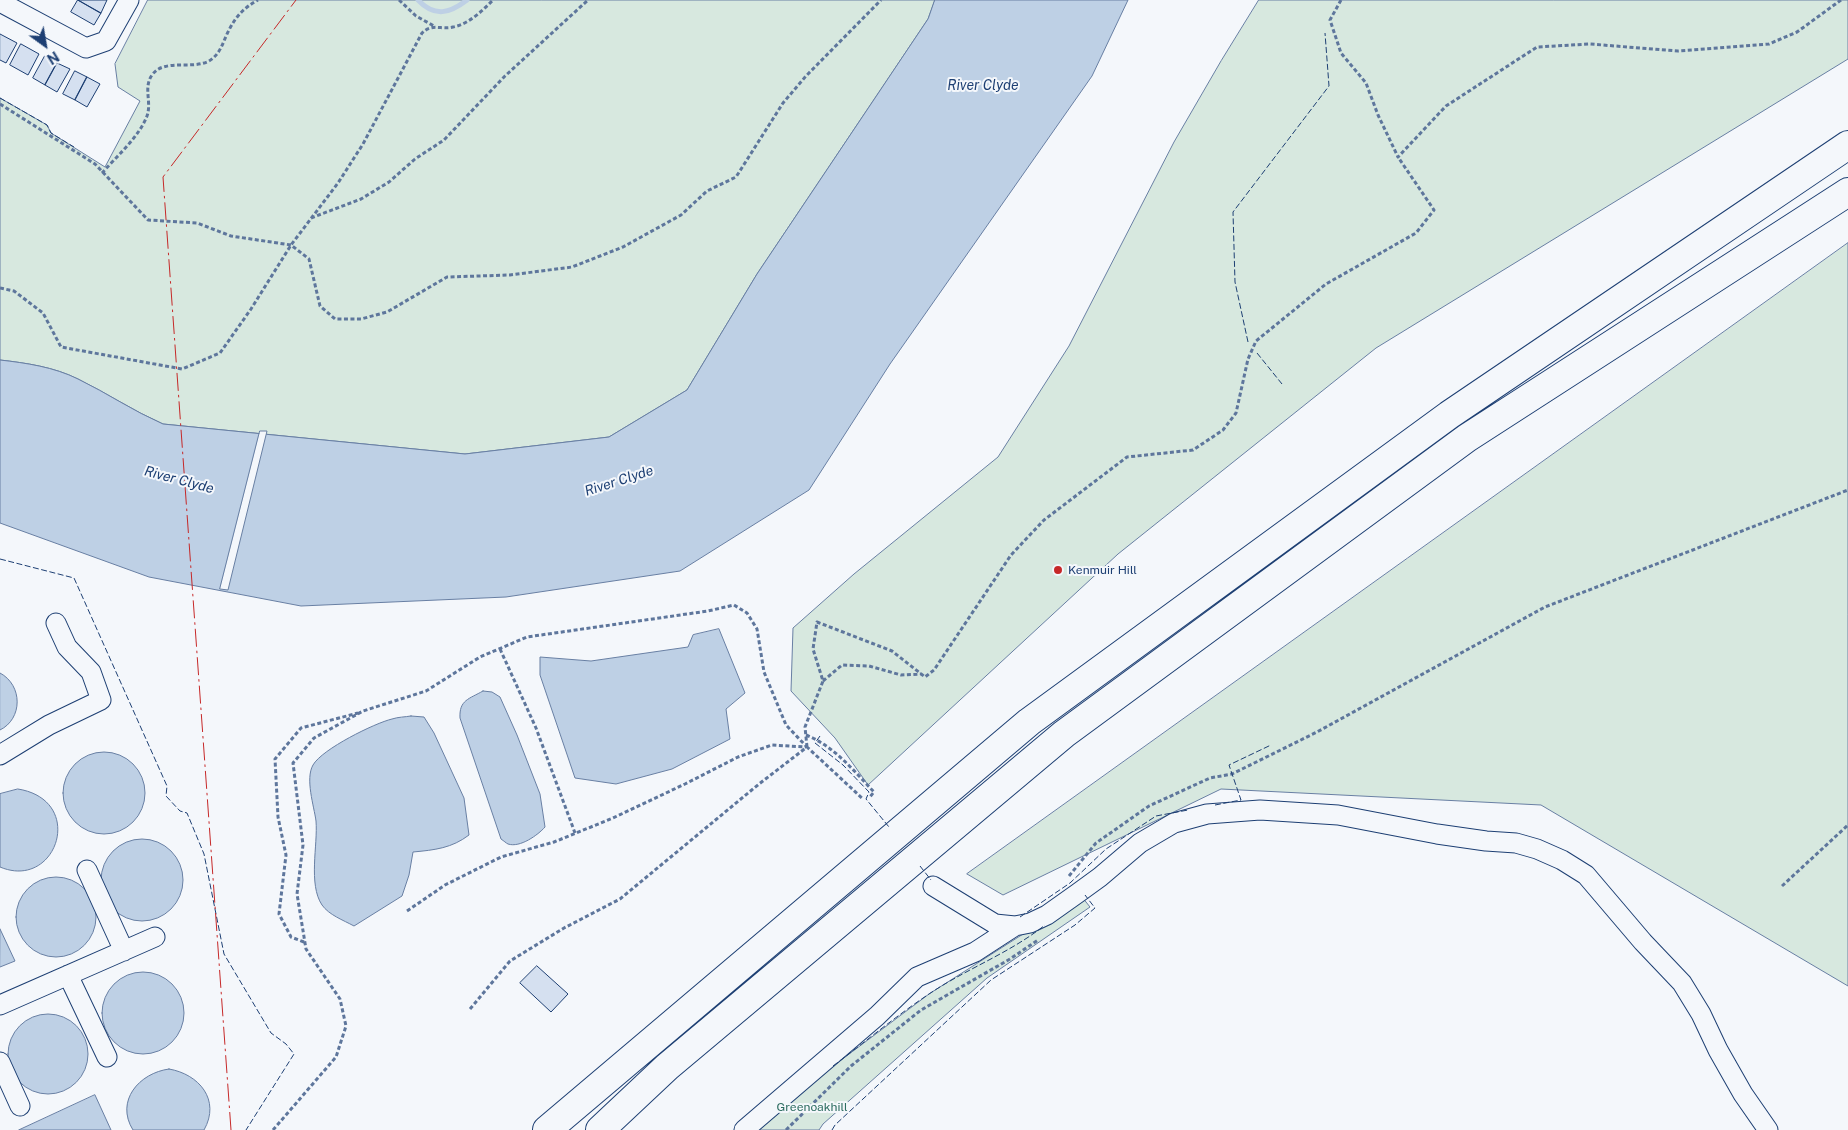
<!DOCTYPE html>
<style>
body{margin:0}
#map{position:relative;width:1848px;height:1130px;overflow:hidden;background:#f4f7fb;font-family:"Public Sans",sans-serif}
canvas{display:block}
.north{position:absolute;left:20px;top:20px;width:50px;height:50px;-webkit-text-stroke:4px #f4f7fb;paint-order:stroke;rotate:148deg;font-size:14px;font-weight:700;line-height:20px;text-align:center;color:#1d3f73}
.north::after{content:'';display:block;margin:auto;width:18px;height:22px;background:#1d3f73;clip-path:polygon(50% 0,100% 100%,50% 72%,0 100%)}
</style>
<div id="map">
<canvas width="1848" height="1130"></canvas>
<div class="north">N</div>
</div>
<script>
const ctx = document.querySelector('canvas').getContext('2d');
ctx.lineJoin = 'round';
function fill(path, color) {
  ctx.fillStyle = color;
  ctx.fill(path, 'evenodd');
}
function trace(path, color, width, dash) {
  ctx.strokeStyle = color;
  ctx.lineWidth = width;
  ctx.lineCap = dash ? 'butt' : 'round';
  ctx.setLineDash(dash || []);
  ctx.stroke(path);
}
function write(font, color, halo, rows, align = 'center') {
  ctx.font = font + ' "Public Sans",sans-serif';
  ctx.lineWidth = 4;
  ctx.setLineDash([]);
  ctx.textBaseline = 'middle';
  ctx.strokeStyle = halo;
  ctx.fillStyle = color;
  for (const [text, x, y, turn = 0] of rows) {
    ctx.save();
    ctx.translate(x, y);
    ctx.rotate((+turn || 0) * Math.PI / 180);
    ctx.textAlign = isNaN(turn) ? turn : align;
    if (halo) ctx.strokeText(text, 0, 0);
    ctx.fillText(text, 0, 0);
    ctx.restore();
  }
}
const green = new Path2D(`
 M148,0H935L928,19L757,274L687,390L609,437L465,454L163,424C133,411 107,393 78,379C54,367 26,363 0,360V98L47,125L51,133L105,167L140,101L118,87L115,64Z
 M1259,0H1848V59L1376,348L1118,554L868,785L835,738L791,691L793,628L854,574L998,457L1069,346L1174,142L1221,61Z
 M1848,243V986L1541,805L1221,789L1003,895L967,874Z
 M1082,897L1090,907L987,978L823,1124L819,1130H752L780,1106L929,994Z`);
const water = new Path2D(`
 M935,0H1128L1092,76L890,364L809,490L680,571L506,597L301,606L149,577L0,523V360C26,363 54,367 78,379C107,393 133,411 163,424L465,454L609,437L687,390L757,274L928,19Z
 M719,629L745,693L726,709L730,739L672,769L616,784L575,778L540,675V657L591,661L688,647L693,635Z
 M0,673C23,685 23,719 0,730Z
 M483,691L492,692L500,697L517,735L540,794L545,827C538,835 520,848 508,844C506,843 504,841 501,839L460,718C459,700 469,699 483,691Z
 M411,716L424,717L434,733L464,798L469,835C452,848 435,850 413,852L409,875L402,896L354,926C343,920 329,915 322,905C308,884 318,845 316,821C314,806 305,779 313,765C322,749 375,723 392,719C398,717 405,717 411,716Z
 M63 793a41 41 0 1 1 82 0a41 41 0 1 1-82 0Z
 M18,789C87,800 57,891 0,867V794Z
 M101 880a41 41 0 1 1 82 0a41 41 0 1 1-82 0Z
 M16 917a40 40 0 1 1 80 0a40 40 0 1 1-80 0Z
 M0,929L15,961L0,967Z
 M102 1013a41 41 0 1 1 82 0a41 41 0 1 1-82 0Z
 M8 1054a40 40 0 1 1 80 0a40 40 0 1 1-80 0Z
 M169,1069C199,1074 221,1100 204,1130H133C115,1101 139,1073 169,1069Z
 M95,1095L111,1130H19Z`);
const pier = new Path2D(`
 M260,431H267L228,590L220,589Z`);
const stream = new Path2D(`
 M418,0C435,18 450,13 467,0`);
const building = new Path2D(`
 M78,0H107L101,13Z
 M78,0L101,13L94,25L71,12Z
 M0,34L17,43L6,63L0,60Z
 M21,44L39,54L28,75L10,65Z
 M45,56L57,63L45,85L33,78Z
 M57,63L70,69L57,92L45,85Z
 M75,71L87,77L75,100L63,94Z
 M87,77L100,84L87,107L75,100Z
 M537,966L568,994L551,1012L520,983Z`);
const path = new Path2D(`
 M399,0L416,16L434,26
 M1341,0L1330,20L1341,53L1366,83L1378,115L1398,157L1446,106L1537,47L1590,44L1678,51L1769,44L1797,32L1841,0
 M0,104L95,164L148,220L197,223L231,236L291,245L309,259L320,306L335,319H361L387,312L447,277L510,275L572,267L623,247L681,215L707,191L736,177L783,103L806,76L881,0
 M102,173C117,156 139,137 147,116C152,102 143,88 152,75C164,58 192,70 209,61C221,54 223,41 229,30C236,16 245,7 258,0
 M311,218L361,199L389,182L415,159L444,140L505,76L588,0
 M0,288L14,291L43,313L61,347L182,369L220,353L251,309L291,245L338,183L363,144L422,33C432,23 441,30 453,27C469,24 482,11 493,0
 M500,649L536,728L575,833
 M823,681L842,665L869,666L901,675L921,674
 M806,735C834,746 854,771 874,792L869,798
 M807,747L805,727L823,681L813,649L817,622L892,651L925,677L934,670L1011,555L1044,520L1127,457L1193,450L1223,430L1236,413L1248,359L1256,341L1326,284L1416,233L1434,210L1398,157
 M1069,876L1096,843L1149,806L1210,778L1232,774L1317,732L1545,607L1848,490
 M1782,886L1848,825
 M407,911L445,885L501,857L554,842L613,818L685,784L738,757L772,745L806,747
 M304,942L291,937L279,914L286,855L278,817L275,759L301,728L358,713
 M470,1009L510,961L564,928L620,899L759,784L807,747L863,799
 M273,1130L336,1057L346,1026L340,999L306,949L297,894L303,845L293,763L314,738L363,711L426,691L480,657L527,637L708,611L734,605L747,613L757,629L764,672L786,725L807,747
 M786,1130L851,1066L921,1010L1010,959L1038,940`);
const minor = new Path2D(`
 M0,2L86,48L106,41L129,0
 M0,755L49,725L101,700L91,672L67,647L56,623
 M87,870L124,951
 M933,886L995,924L1015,926L1030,923L1047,915L1078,893L1100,877L1140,843L1174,823L1207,814L1260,810L1338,815L1437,834L1486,841L1516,843L1537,849L1562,860L1586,875L1643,942L1682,983L1701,1014L1718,1050L1743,1094L1768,1130
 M68,975L107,1057
 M0,1005L155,937
 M0,1062L20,1106
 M744,1130L877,1016L917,977L975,952L1015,926`);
const highway = new Path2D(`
 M547,1130L1029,722L1449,415L1848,145
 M600,1130L667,1067L1064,734L1467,438L1848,192`);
const fence = new Path2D(`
 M0,98L47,125L51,133L74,147
 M1248,342L1235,282L1233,212L1329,86L1325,33
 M1257,353L1282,384
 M0,559L74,578L167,786L166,796L180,811L187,813L204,854L224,954L271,1033L286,1044L294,1054L246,1130
 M820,736L815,743L843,765L869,792L866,799L889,827
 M1215,805L1241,800L1229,765L1271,745
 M920,866L931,880
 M1020,917L1070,883L1106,849L1156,816L1188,810
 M833,1066C865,1042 896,1016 929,994C966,969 1010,953 1045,925
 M832,1130L835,1125L991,980L1075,925L1095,908L1085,895`);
const power = new Path2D(`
 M231,1130L163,177L296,0`);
const markers = [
 [1058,570,5,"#c62828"]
];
const poiNames = [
 ["Kenmuir Hill",1068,570]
];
const parkNames = [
 ["Greenoakhill",812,1107]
];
const waterNames = [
 ["River Clyde",983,86],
 ["River Clyde",179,480,15],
 ["River Clyde",619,481,-18]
];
fill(green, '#d7e8df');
trace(green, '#687fa3', 1);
fill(water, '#bed0e5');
trace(water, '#687fa3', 1);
fill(pier, '#f4f7fb');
trace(pier, '#687fa3', 1);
trace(stream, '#bed0e5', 5);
fill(building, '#d5e0f0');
trace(building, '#1d3f73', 1);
trace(minor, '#1d3f73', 21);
trace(highway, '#1d3f73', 30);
trace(path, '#5e769c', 3, [4, 2.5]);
trace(minor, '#f4f7fb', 19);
trace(highway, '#f4f7fb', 28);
trace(fence, '#1d3f73', 1, [6, 2.5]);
trace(power, '#c62828', 1, [18, 4, 2.5, 4]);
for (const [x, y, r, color] of markers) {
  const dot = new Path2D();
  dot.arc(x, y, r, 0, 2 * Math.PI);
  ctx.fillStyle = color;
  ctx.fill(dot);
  trace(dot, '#f4f7fb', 2);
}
write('12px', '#1d3f73', '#f4f7fb', poiNames, 'left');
write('12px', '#2c6c60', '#f4f7fb', parkNames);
write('italic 14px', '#1d3f73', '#f4f7fb', waterNames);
</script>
